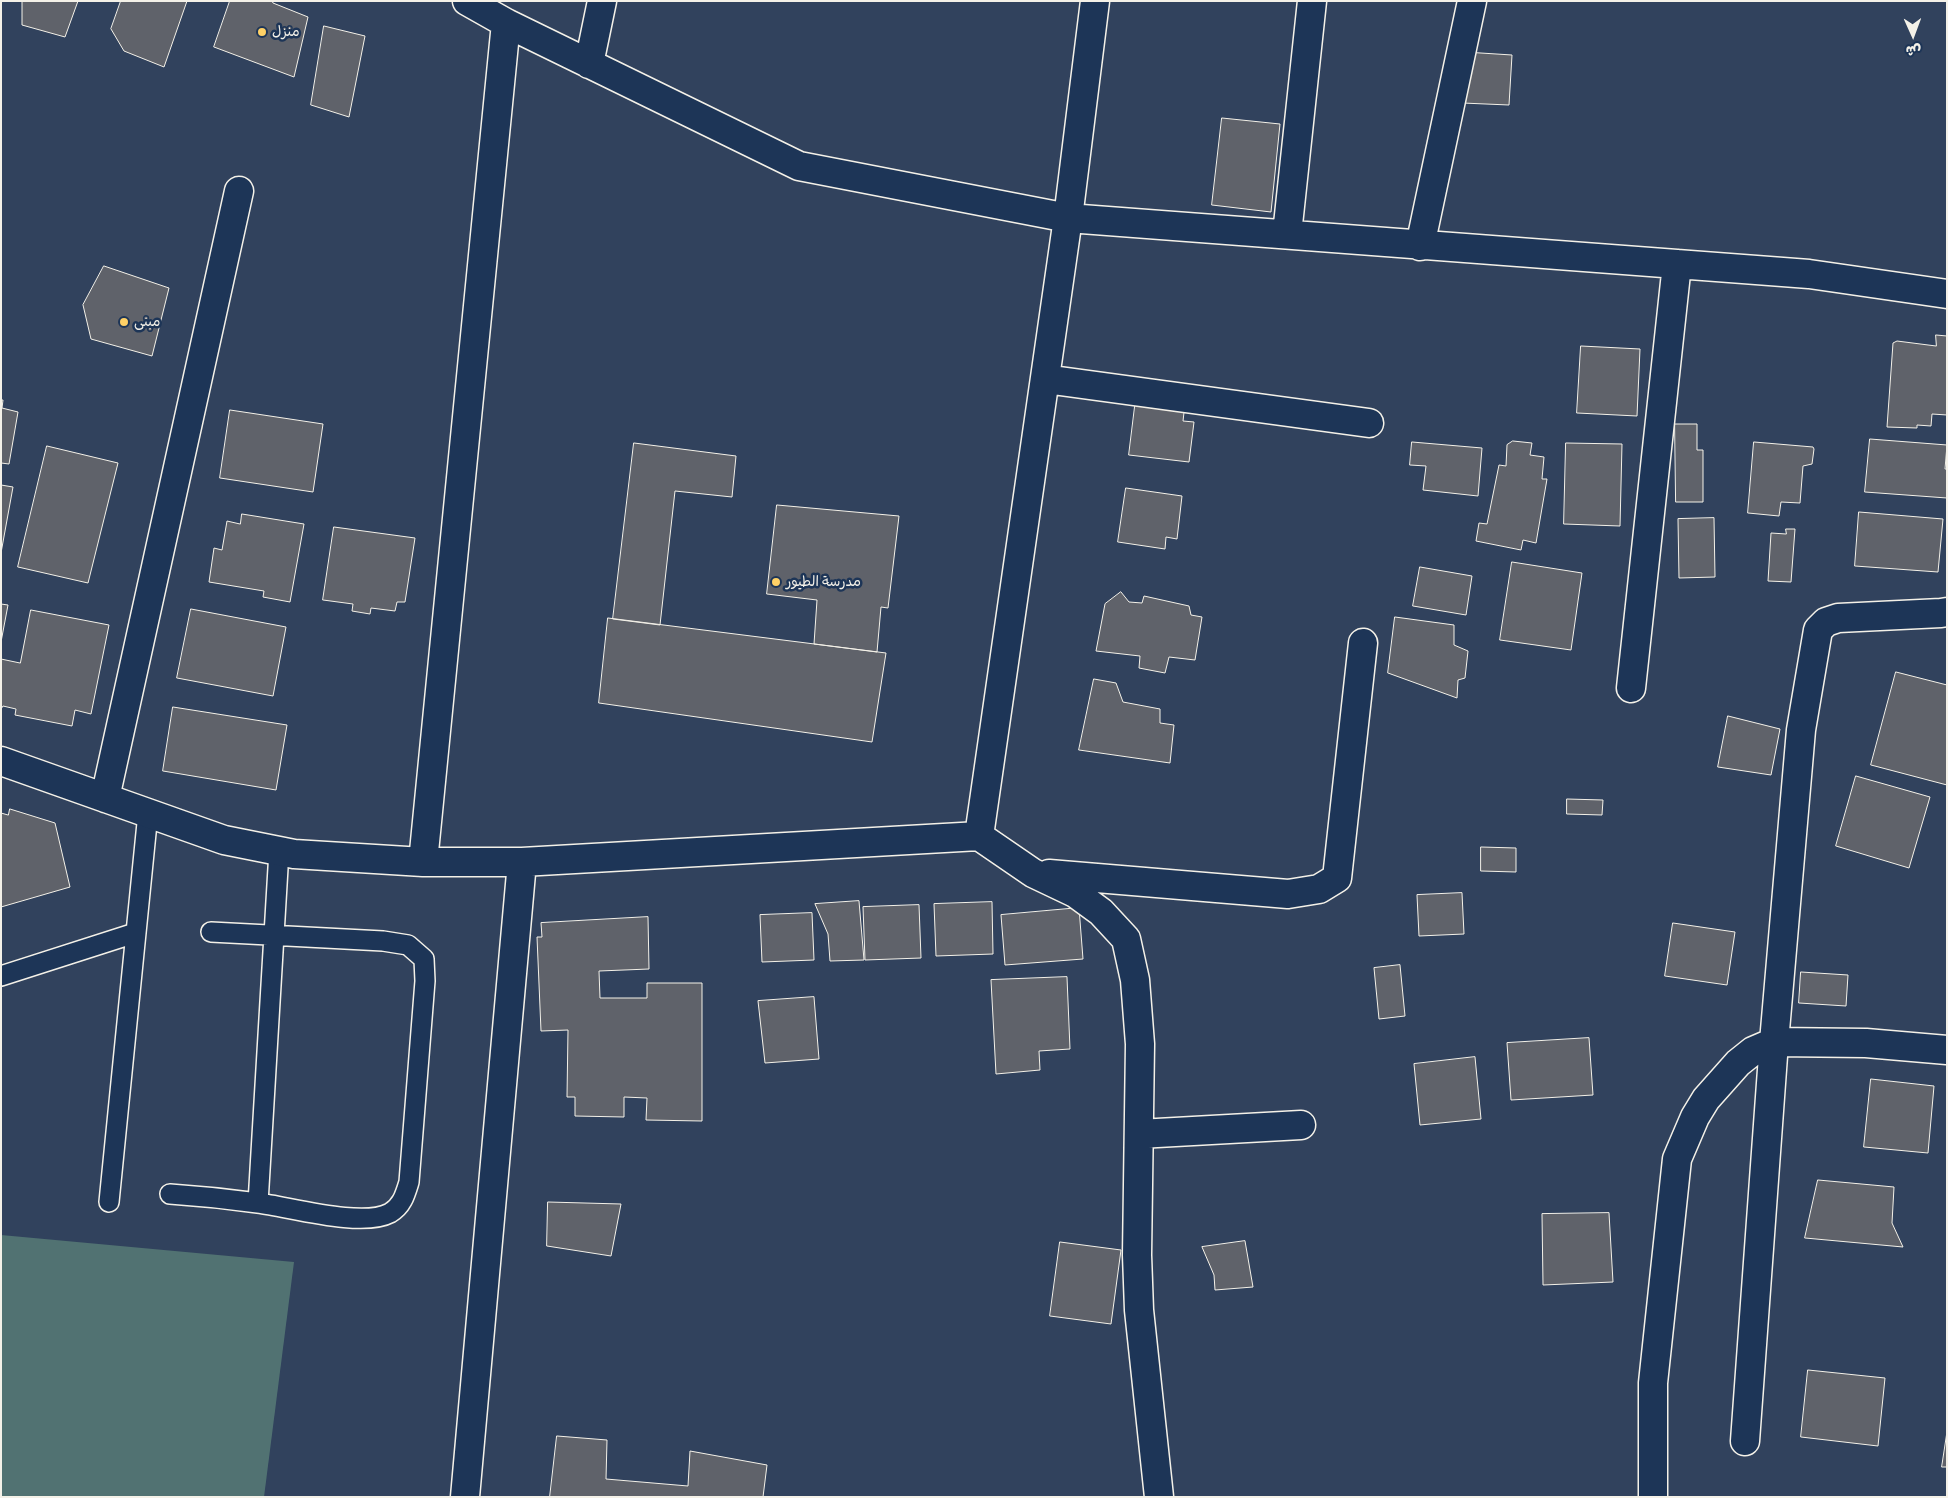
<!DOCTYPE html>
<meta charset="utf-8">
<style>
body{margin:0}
#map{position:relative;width:1948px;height:1498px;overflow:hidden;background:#31425d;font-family:Pangolin,"Playpen Sans Arabic",sans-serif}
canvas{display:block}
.frame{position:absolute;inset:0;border:2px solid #f4f1e8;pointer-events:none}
.north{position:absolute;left:1888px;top:10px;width:50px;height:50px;-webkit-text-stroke:4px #1d3557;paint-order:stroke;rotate:178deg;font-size:14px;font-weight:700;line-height:20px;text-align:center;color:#f4f1e8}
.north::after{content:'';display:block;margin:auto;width:18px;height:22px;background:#f4f1e8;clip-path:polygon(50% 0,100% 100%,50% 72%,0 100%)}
</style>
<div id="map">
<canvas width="1948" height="1498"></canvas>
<div class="frame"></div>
<div class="north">ش</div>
</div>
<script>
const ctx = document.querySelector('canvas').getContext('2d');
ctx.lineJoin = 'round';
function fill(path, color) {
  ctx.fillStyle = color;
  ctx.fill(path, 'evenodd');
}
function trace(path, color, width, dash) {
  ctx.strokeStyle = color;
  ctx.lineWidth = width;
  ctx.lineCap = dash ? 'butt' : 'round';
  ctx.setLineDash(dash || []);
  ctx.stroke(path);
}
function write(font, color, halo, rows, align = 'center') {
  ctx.font = font + ' Pangolin,"Playpen Sans Arabic",sans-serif';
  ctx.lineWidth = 5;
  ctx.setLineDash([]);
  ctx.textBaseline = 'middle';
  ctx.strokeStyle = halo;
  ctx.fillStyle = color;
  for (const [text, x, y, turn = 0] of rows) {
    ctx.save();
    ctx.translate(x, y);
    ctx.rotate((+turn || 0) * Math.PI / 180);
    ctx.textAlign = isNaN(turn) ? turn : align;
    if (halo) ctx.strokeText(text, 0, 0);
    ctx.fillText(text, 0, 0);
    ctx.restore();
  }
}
const green = new Path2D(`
 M1,1235L294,1262L264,1497H1Z`);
const building = new Path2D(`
 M20,1H78L65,37L22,25V2Z
 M121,1H187L164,67L124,51L111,29Z
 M230,1H272L273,3L308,17L294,77L214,47Z
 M324,26L365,36L349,117L311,105Z
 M1465,52L1512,55L1509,105L1462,103Z
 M1222,118L1280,124L1271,212L1212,205Z
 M104,266L169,288L152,356L91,339L83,305Z
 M1936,335L1947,336V415L1932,414L1931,426L1917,425V428L1887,427L1893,343L1897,341L1936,346Z
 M1581,346L1640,349L1637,416L1577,413Z
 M1136,398L1185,404L1183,421L1194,422L1189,462L1129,455Z
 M1,400H3L2,408L18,412L9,464L1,463Z
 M230,410L323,424L313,492L220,478Z
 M1675,424H1697V450H1703V502H1676Z
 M1870,439L1947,445L1945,469H1947V498L1865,492Z
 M1513,441L1532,443L1530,455L1544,457L1542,479H1547L1536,543L1523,540L1521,550L1476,541L1479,523L1487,524L1499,465L1506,466L1507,445Z
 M1412,442L1482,448L1478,496L1423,490L1426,466L1410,465Z
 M1754,442L1813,447L1814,449L1812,464L1803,466L1800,503L1781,502L1779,516L1748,513Z
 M634,443L736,456L732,497L675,491L660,625L613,619Z
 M1566,443L1622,444L1620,526L1564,524Z
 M47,446L118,463L88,583L18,567Z
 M1,485L13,487L1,553Z
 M1126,488L1182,496L1177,539L1166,537L1165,549L1118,542Z
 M777,505L899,516L888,608L881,607L877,652L814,644L817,600L767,594Z
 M1859,512L1943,519L1938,572L1855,566Z
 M242,514L304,524L290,602L263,597L264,591L209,582L214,548L222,550L227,521L240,524Z
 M1714,518L1715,577L1679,578L1678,519Z
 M334,527L415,538L405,602H397L395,611L371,608L370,614L352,611L353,604L323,600Z
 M1786,529H1795L1791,582L1768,581L1771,533L1786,534Z
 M1512,562L1582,573L1571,650L1500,640Z
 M1420,567L1472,576L1466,615L1413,606Z
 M1121,592L1129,602L1142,603L1144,596L1189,606L1191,615L1202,617L1195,660L1169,657L1165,673L1139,668L1140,656L1096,651L1105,604Z
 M1,604L8,605L1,642Z
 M191,609L286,627L273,696L177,678Z
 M31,610L109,625L91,714L75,710L72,726L15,715L16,709L3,706L1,709V659L20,663Z
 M1395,617L1454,625V645L1468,651L1465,678L1458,680L1457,698L1388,673Z
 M608,618L886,653L872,742L599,703Z
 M1896,672L1947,685V785L1871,765Z
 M1094,679L1116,683L1123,702L1160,709V723L1174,725L1170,763L1079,750Z
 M173,707L287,725L276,790L163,771Z
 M1728,716L1780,729L1771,775L1718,767Z
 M1856,776L1930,797L1909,868L1836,846Z
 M1567,799L1603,800L1602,815L1567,814Z
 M10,809L55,823L70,887L1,907V813L8,815Z
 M1481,847L1516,848V872L1481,871Z
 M1462,893L1464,934L1419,936L1417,895Z
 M859,901L864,960L830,961L828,934L815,904Z
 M992,902L993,954L936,956L934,904Z
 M919,905L921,958L865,960L863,907Z
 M1079,908L1083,959L1005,965L1001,915Z
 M812,913L814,960L762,962L760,915Z
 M648,917L649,969L599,971L600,998H647V983H702V1121L646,1120L647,1098L624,1097V1117L575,1116V1097H567L568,1030L541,1031L537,937H542L541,923Z
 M1673,923L1735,932L1727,985L1665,976Z
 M1400,965L1405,1016L1379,1019L1374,968Z
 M1801,972L1848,975L1846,1006L1799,1003Z
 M1067,977L1070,1049L1039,1051L1040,1070L996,1074L991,980Z
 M814,997L819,1059L765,1063L758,1001Z
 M1589,1038L1593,1095L1511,1100L1507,1043Z
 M1475,1057L1481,1119L1420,1125L1414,1064Z
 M1871,1079L1934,1086L1928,1153L1864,1147Z
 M1818,1180L1894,1187L1892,1223L1903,1247L1805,1238Z
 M548,1202L621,1204L611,1256L547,1246Z
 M1609,1213L1613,1282L1543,1285L1542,1214Z
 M1245,1241L1253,1287L1215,1290L1214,1275L1202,1247Z
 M1060,1242L1121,1250L1111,1324L1050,1316Z
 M1808,1370L1885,1378L1878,1446L1801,1437Z
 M1947,1432V1467H1942Z
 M557,1436L607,1440L606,1479L688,1486L690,1451L767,1465L763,1497H550Z`);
const lane = new Path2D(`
 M1,976L135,933
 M170,1194C200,1196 229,1199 258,1203C290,1207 362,1228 390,1213C402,1206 405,1195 409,1182L425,981L424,959L408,945L383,941L211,932
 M109,1202L148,813
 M258,1203L279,851`);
const street = new Path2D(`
 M467,1L506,23L799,166L1068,218L1809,274L1947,294
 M589,64L602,1
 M1287,234L1312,1
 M1420,246L1472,1
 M1045,379L1369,423
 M1631,688L1677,264
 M1,761L224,840L294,854L423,862H522L979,836L1068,218L1095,1
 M105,798L239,191
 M979,836L1033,873L1075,893L1101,912L1126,939L1135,980L1140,1044L1137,1255L1139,1310L1159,1497
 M423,862L506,23
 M1049,874L1288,894L1319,889L1337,878L1363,643
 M1139,1134L1301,1125
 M1745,1441L1774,1042L1801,730L1818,630L1826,622L1838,618L1941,613L1947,612
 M465,1497L522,862
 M1653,1497V1383L1677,1159L1695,1117L1706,1099L1738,1063L1753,1051L1774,1042L1866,1043L1947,1050`);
const markers = [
 [262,32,5,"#ffd166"],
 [124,322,5,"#ffd166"],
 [776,582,5,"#ffd166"]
];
const poiNames = [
 ["منزل",272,32],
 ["مبنى",134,322],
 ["مدرسة الطيور",786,582]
];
fill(green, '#517272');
fill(building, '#5f626a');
trace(building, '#f4f1e8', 1);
trace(lane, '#f4f1e8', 22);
trace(street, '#f4f1e8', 31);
trace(lane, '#1d3557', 19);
trace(street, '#1d3557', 28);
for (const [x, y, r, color] of markers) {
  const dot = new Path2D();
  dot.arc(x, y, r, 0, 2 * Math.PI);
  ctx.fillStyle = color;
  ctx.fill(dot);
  trace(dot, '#1d3557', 2);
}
write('14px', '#f4f1e8', '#1d3557', poiNames, 'left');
</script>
